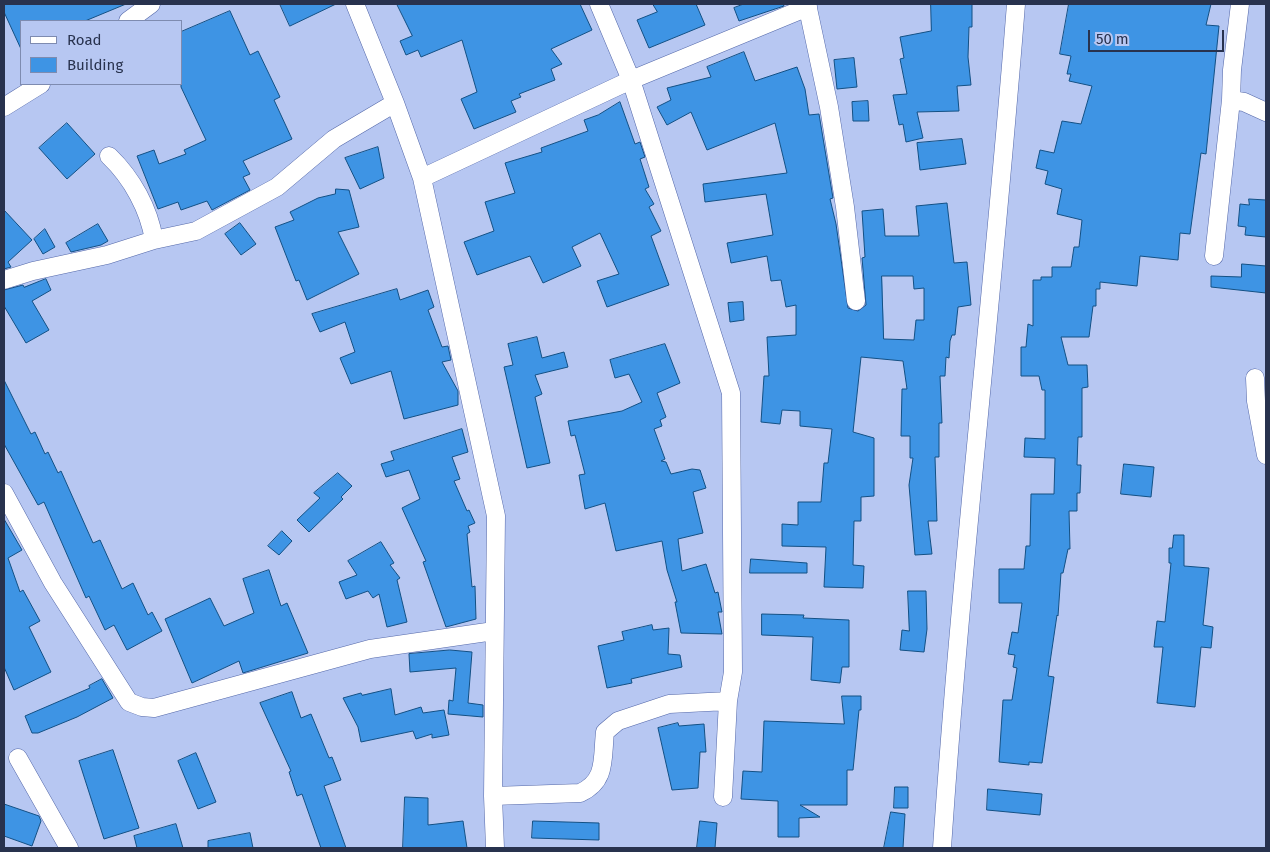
<!DOCTYPE html>
<style>
body{margin:0}
#map{position:relative;width:1270px;height:852px;overflow:hidden;background:#b7c7f2;font-family:"Fira Sans",sans-serif}
canvas{display:block}
.frame{position:absolute;inset:0;border:5px solid #28324e;pointer-events:none}
.legend{position:absolute;left:20px;top:20px;width:162px;height:65px;box-sizing:border-box;background:#b7c7f2;border:1px solid #7e8bb0;margin:0;padding:6px 9px;list-style:none;font-size:15px;color:#28324e}
.legend li{display:flex;align-items:center;gap:10px;height:25px}
.legend b{width:25px;border:1px solid #7e8bb0}
.scale{position:absolute;left:1088px;top:30px;width:136px;height:22px;box-sizing:border-box;border:2px solid #28324e;border-top:0;padding-left:6px;font-size:15px;line-height:18px;white-space:nowrap;color:#28324e;-webkit-text-stroke:4px #b7c7f2;paint-order:stroke}
</style>
<div id="map">
<canvas width="1270" height="852"></canvas>
<div class="frame"></div>
<ul class="legend">
<li><b style="height:6px;background:#fff"></b>Road</li>
<li><b style="height:14px;background:#3e94e4"></b>Building</li>
</ul>
<div class="scale">50 m</div>
</div>
<script>
const ctx = document.querySelector('canvas').getContext('2d');
ctx.lineJoin = 'round';
function fill(path, color) {
  ctx.fillStyle = color;
  ctx.fill(path, 'evenodd');
}
function trace(path, color, width, dash) {
  ctx.strokeStyle = color;
  ctx.lineWidth = width;
  ctx.lineCap = dash ? 'butt' : 'round';
  ctx.setLineDash(dash || []);
  ctx.stroke(path);
}
const building = new Path2D(`
 M4,4H126L85,21H21V49L4,12Z
 M280,4H336L290,26Z
 M397,4H580L592,30L551,49L562,64L551,69L555,80L519,94L521,97L511,101L516,112L474,129L461,99L477,92L462,40L421,57L418,50L406,55L400,41L412,36Z
 M653,4H696L705,25L649,48L637,20L657,12Z
 M744,4H783L784,6L739,21L734,8Z
 M931,4H972V27H969L968,57L971,85L957,86L959,111L917,112L923,138L906,142L903,124L899,125L893,95L907,94L900,59L904,58L900,37L931,31Z
 M1069,4H1211L1206,25L1219,26L1206,154L1201,153L1190,234L1180,233L1178,260L1140,256L1137,286L1100,282V289H1096V306H1093L1089,337H1061L1068,365H1087L1088,387L1082,388V437H1078L1077,465H1081L1080,493H1077V511H1069L1070,549H1068L1063,573H1061L1058,616L1057,615L1048,676L1054,677L1042,763L1029,762V765L999,762L1003,700H1012L1017,668L1013,667L1015,655L1008,654L1012,632L1018,633L1022,603H999V569H1024L1026,546H1030L1031,494H1054L1055,458L1024,457L1025,438L1045,439V390H1042L1039,376H1021V347H1026L1028,324L1033,326V280H1041V277H1052V267H1071L1074,247H1079L1082,220L1057,214L1062,189L1045,184L1048,171L1036,168L1040,150L1054,153L1062,121L1081,124L1092,86L1069,81L1071,74H1067L1071,56L1060,54Z
 M230,11L250,55L258,51L280,97L274,100L292,139L243,161L250,174L243,177L250,190L212,210L207,201L181,210L178,202L158,209L137,156L154,150L159,164L186,154L184,150L206,140L181,87V32Z
 M744,52L755,81L797,67L805,89L809,115L819,114L833,198L830,199L836,224L848,308L858,311L866,305L862,258L865,257L862,211L883,209L885,236H919L916,206L947,203L954,263L967,262L971,305L958,307L955,335H952L950,341L949,358L946,357L945,376H940L942,423H939V457H935L937,521H928L932,554L915,555L909,485L913,458H910V436H901L902,389H907L903,361L861,357L853,432L874,438V496L861,497V521H854L853,565L864,566L863,588L824,587L826,547L782,546V524L798,525V502H821L824,463H828L832,429L800,426V411L782,410L780,424L761,422L764,376H769L767,337L796,335V305L786,307L781,280L771,281L767,256L731,263L727,243L773,235L766,194L705,202L703,184L787,173L775,123L707,150L691,112L667,125L657,107L671,100L667,88L711,77L707,67ZM882,276H913L914,289L924,288V320H916L914,340L884,339Z
 M854,58L857,87L837,89L834,60Z
 M868,101L869,121H853L852,102Z
 M620,102L635,144L640,142L645,157L640,159L649,187L645,189L654,204L649,207L661,231L651,236L669,285L607,307L597,281L619,274L600,233L572,247L581,266L543,283L530,256L477,275L464,242L494,231L485,202L515,193L505,163L542,152L541,148L588,131L584,120L598,115Z
 M67,123L95,154L67,179L39,148Z
 M962,139L966,164L920,170L917,143Z
 M378,147L384,178L360,189L345,158Z
 M336,189L349,190L359,227L338,232L359,274L307,300L299,280L296,281L275,227L294,220L290,212L318,198L335,194Z
 M1249,199L1266,200V237L1245,235L1246,227L1238,226L1240,204L1249,205Z
 M4,210L32,240L8,262L11,267L4,269Z
 M240,223L256,244L241,255L225,234Z
 M98,224L108,241L101,245L71,252L66,243Z
 M45,229L55,247L43,254L34,239Z
 M1242,264L1266,266V293L1211,287V276L1241,277Z
 M46,279L51,290L32,301L49,330L26,343L4,306V290L23,285L24,287Z
 M397,289L400,300L428,290L434,307L428,310L442,347L448,346L451,360L442,362L458,391V405L404,419L391,371L351,384L340,358L355,352L345,322L320,332L312,314Z
 M743,302L744,320L730,322L728,303Z
 M537,337L542,358L564,352L568,367L535,375L542,394L535,397L550,463L527,468L504,367L513,365L508,344Z
 M665,344L680,383L657,393L666,417L660,420L662,426L654,429L665,459L661,461L666,462L671,474L692,469L700,470L706,488L693,492L703,533L678,539L682,571L706,564L715,593L718,592L722,612H718L722,634L681,633L675,602H677L667,570L662,541L616,551L605,503L585,509L579,475L585,474L575,435L571,436L568,421L622,411L642,402L629,374L615,378L610,360Z
 M4,380L31,434L35,432L45,454L48,452L58,473L61,471L93,543L100,540L122,589L133,583L148,615L152,612L162,631L127,650L114,625L105,630L89,596L86,598L44,502L38,505L4,444Z
 M462,429L468,452L452,457L460,479L454,481L467,511L469,510L475,523L468,526L470,532L467,534L472,587L475,586L476,619L446,627L423,562L426,561L402,508L420,499L409,470L386,477L381,464L394,460L391,452Z
 M1124,464L1154,467L1151,497L1121,494Z
 M338,473L352,486L341,497L343,499L309,532L297,520L320,498L314,493Z
 M4,519L22,550L8,558L20,592L23,590L40,621L29,627L51,672L14,690L4,667Z
 M282,531L292,541L279,555L268,546Z
 M1174,535H1184V566L1209,568L1203,625L1213,627L1211,648L1201,647L1195,707L1157,703L1163,647H1154L1157,621L1165,622L1171,563H1169V548H1172Z
 M381,542L394,563L390,565L400,578L397,580L407,622L387,627L379,594L373,598L368,591L346,599L339,582L357,575L348,561Z
 M751,559L807,563V573H750Z
 M269,570L281,606L287,603L308,653L243,673L239,661L192,683L165,619L210,598L224,626L254,613L243,579Z
 M908,591H926L927,629L924,652L900,650L902,630L909,631Z
 M762,614L804,615L803,618L849,620V667H842L840,683L811,680L813,637L762,635Z
 M652,625L653,630L669,628L668,654L680,655L682,667L631,679L632,683L607,688L598,646L624,640L622,632Z
 M450,650L472,652L468,703L483,705V717L448,714L449,700L453,701L456,668L410,672L409,654Z
 M102,679L113,698L77,717L38,733H32L25,716L90,688L89,686Z
 M391,689L395,715L421,707L423,713L444,710L449,735L432,738V734L416,739L413,731L361,742L358,727L343,698L361,693L362,695Z
 M292,692L301,718L311,714L329,758L332,757L341,780L324,786L346,848H321L302,794L297,796L289,772L291,771L260,703Z
 M842,696H861V710H859L853,770H847V805H800L820,817L799,818V837H778V801L741,799L743,771L762,772L764,721L844,724Z
 M678,723L679,726L704,724L706,752H700L698,788L672,790L658,728Z
 M113,750L139,828L104,839L79,761Z
 M196,753L216,802L198,809L178,761Z
 M895,787H908V808H894Z
 M988,789L1042,794L1040,815L987,810Z
 M405,797L428,798V825L463,821L467,848H403Z
 M4,804L39,816L41,821L32,846L4,836Z
 M891,812L905,814L903,848H884Z
 M533,821L599,823V840L532,838Z
 M700,821L717,823L715,848H697Z
 M176,824L183,848H137L134,836Z
 M250,833L253,848H208V841Z`);
const minor = new Path2D(`
 M355,4L395,103L422,178L496,516L493,796L495,848
 M807,4L829,107L845,207L856,301
 M1240,4L1232,70L1231,100L1244,102L1266,112
 M128,21L151,4
 M4,107L41,84
 M109,156C132,178 149,209 154,240L196,231L277,187L334,139L395,103
 M422,178L631,80L808,7
 M1214,256L1231,100
 M4,280L33,271L107,255L154,240
 M1255,378L1256,401L1266,455
 M4,493L53,583L129,702L142,707L154,708L370,649L494,631
 M18,758L69,848
 M493,796L580,793C607,781 602,758 605,732L618,721L669,704L728,701L733,672L731,393L631,80L599,4
 M723,797L728,701
 M942,848C961,566 994,286 1016,4`);
fill(building, '#3e94e4');
trace(building, '#135084', 1);
trace(minor, '#5468a9', 19);
trace(minor, '#fff', 18);
</script>
